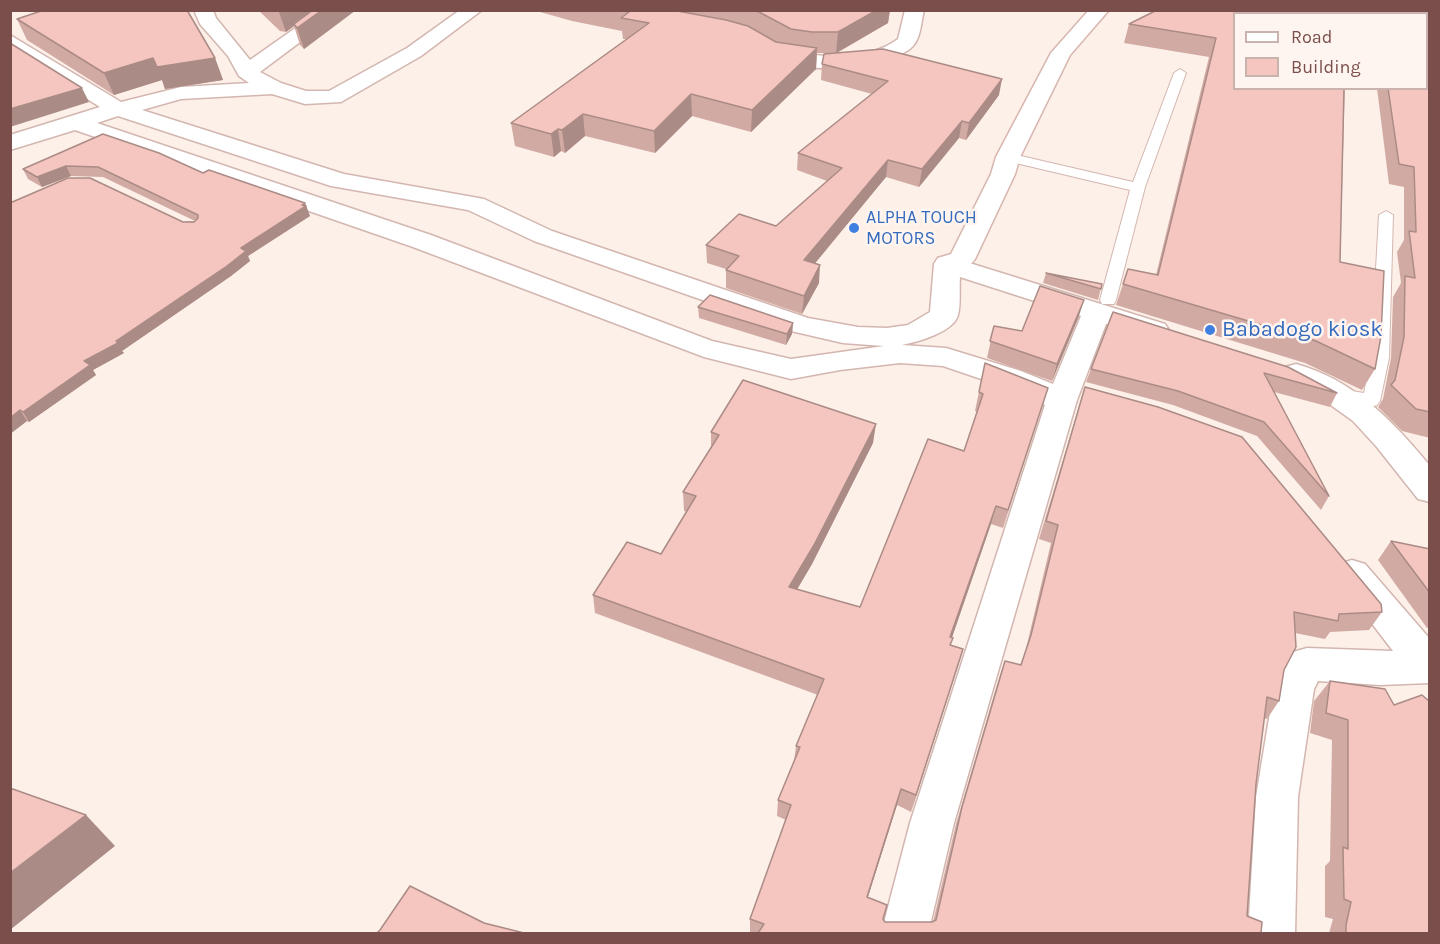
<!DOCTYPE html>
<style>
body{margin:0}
#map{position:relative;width:1440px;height:944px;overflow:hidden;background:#fdf0e8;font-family:Karla,sans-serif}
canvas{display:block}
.frame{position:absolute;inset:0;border:12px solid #7a4e4a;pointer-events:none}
.legend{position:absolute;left:1233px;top:12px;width:195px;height:78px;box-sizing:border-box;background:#fff5f0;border:2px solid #cab2ae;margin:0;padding:8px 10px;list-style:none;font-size:18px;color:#7a4e4a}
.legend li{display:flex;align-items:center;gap:12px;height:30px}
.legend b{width:30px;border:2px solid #cab2ae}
</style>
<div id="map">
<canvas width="1440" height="944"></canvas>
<div class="frame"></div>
<ul class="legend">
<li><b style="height:8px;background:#fff"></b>Road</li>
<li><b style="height:16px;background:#f4c6bf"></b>Building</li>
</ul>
</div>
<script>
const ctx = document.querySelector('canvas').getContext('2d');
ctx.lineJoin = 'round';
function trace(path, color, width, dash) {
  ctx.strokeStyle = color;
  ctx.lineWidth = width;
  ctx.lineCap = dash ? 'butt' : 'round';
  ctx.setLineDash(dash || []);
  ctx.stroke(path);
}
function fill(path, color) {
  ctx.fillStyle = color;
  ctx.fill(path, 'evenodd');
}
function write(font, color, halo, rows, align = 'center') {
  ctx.font = font + ' Karla,sans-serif';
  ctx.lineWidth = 5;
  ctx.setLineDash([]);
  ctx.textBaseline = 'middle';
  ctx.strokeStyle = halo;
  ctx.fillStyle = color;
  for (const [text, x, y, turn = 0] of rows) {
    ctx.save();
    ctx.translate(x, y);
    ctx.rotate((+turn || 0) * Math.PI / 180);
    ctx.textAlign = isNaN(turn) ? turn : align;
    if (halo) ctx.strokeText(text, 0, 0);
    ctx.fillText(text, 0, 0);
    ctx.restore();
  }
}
const lane = new Path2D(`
 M1180,69L1186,73L1145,187L1116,300L1114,304H1102L1100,300L1130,190L1003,160L1001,157L1008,153L1133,182L1174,73Z
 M1386,211L1393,215L1389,358L1380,401L1377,405L1371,407L1333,399L1330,395L1339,389L1364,393L1371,358L1379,215Z`);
const street = new Path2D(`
 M194,10H213L216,18L250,60L321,10H343L260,72L281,83L306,91H329L407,48L460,10H482L421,56L341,102L305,104L272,94L181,99L142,110L344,174L484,199L552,231L808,318L858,327L887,328L908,325L930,312L934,264L938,258L947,256L1165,324L1169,330L1165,336L1155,339L1106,324L1077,400L954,823L928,934H881L910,823L1045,405L999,385L943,366L900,363L840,370L791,379L704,357L413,247L75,130L10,150V135L100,107L10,50V35L121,102L181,87L249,83L239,76L228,56L200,24ZM118,116L331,186L468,210L534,241L791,331L843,343L884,346L791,359L712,341L431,235L97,123ZM960,277L1081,316L1053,384L1021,371L946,348L902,345C917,342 954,332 958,315C961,303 959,289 960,277Z
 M905,10H924C921,22 921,37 913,46C891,70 783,79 763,50L766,46C778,43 786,50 797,52C828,59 872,59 898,39Z
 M1296,364C1354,380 1393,421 1430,466V502L1418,499L1376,446L1353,421L1321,398L1285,381L1281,374L1285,367Z
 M1352,560L1365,564L1430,639V683L1380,685L1318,681L1314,689L1298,797L1295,934H1248L1256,797L1274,688L1293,652L1307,648L1393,651L1334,574L1339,564Z`);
const secondary = new Path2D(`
 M1089,10H1109L1070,55L1020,157L1015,174L975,259C968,270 950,273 938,270L934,264L938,258L951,254L991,174L996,157L1051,53Z`);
const wall = new Path2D(`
 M39,10H187L215,58L223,80L165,89L162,80L114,95L27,40L17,19L41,12Z
 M258,10H356L304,49L300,45L294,26L286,32L280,31Z
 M533,10H890L888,23L837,53L999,95L966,140L959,138L919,187L886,177L815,263L819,283L802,314L726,288V269L707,263L706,245L776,226L827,181L797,170L798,153L872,94L821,80L822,64L830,53H817L816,69L751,132L692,116L655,153L585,136L565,153L561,151L554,157L515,146L511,123L626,39H623L622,31L572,21Z
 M1347,10L1340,262L1375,369L1362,390L1305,363L1116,305L1128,269L1156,275L1209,57L1124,43L1129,24Z
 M1367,10H1430V438L1402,431L1378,407L1383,399L1391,358L1393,297L1401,283L1397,252L1404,240V187L1389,184L1377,88H1426V14H1367Z
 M103,134L203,173L305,203L310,216L248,256L250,261L231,276L122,351L124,353L93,370L96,375L29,422L27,421L10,434V203L183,222L195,221L103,177L71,176L42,187L28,179L23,169Z
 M1046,273L1102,284L1098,300L1043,283Z
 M698,307L793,323L792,334L786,345L699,318Z
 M1113,312L1337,393L1330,407L1274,392L1329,496L1321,510L1257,436L1173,405L1086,382Z
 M1079,316L1052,381L987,358L994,326L1022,331Z
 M985,363L1042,406L1003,528L991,524L952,637L951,645L963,649L911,812L897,805L868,897L885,922H933L956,824L999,678L1005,661L1020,665L1025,653L1051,543L1039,539L1085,387L1382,612L1369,630L1330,632L1325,639L1295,633L1284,670L1279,701L1267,719L1264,718L1256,784L1247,916L1261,933H750V919L786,820L777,816L778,800L794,761L796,746L818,695L595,613L593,595L661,554L687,512L684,511L683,492L711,448V432L873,443L812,564L797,589L860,607L964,451L977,412L975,411Z
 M1391,541L1430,549V628H1427L1378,560Z
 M1330,681L1385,689L1430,933H1329L1333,919L1325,917V866L1330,861L1332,740L1310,733L1314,701Z`);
const shadedWall = new Path2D(`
 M281,10H316L294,24V26L286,32L279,12Z
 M322,10H356L304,49L297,28Z
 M877,10H890L888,23L836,53L838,32Z
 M817,48L816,69L751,132L752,110Z
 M153,58H215L223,80L165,89L162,80L114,95L104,73Z
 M1002,79L999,95L966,140L969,123Z
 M82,88L89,102L10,127V109Z
 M691,94L692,116L655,153L654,131Z
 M583,114L585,136L565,153L562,130Z
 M962,121L959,138L919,187L922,169Z
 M558,129L561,151L554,157L551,134Z
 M888,160L886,177L803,278L804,260Z
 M66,166L71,176L42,187L37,177Z
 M305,203L310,216L248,256L250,261L231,276L122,351L124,353L93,370L96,375L29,422L23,412L84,361L116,341L241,248Z
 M820,265L819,283L802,314L804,296Z
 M1084,300L1079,316L1052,381L1057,364Z
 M793,323L792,334L786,345L787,334Z
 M20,410L27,421L10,434V418Z
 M876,424L873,443L812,564L788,605L789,587Z
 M996,506L991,524L946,655L950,637Z
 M963,649L958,666L911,812L916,795Z
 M901,789L897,805L863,912L867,897Z
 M86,815L115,846L10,930V873Z`);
const building = new Path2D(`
 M44,10H187L215,58L157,67L153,58L104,73L17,19Z
 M313,10H322L297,28L294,24Z
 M621,10H672L726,20L748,26L776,42L817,48L752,110L691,94L654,131L583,114L562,130L558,129L551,134L511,123L649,23L621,18L629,12Z
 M753,10H877L838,32H812L791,29L759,12Z
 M1157,10H1347V14H1234V88H1344L1340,262L1384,271L1381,336L1375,369L1316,341L1123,284L1128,269L1158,275L1216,38L1129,24Z
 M1377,10H1430V412L1416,409L1391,385L1395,380L1404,337L1405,276L1415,278L1409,231L1416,232L1414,167L1399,164L1388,88H1426V14H1378Z
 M10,43L82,88L10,109Z
 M883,49L1002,79L969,123L962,121L922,169L888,160L804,260L820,265L804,296L726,270L739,256L706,245L739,214L776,226L842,168L798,153L888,81L822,64L824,54Z
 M103,134L159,153L203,173L209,170L305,203L302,205L306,206L241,248L246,251L227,266L116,341L118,343L84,361L90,365L23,412L20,410L10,418V203L68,178H90L183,222H194L198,218V215L98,167L66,166L37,177L23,169Z
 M1046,273L1102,284L1101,289Z
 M1040,286L1084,300L1057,364L990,341L994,326L1022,331Z
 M710,295L793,323L787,334L698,307Z
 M1113,312L1288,367L1337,393L1264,373L1329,496L1264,422L1178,391L1091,369Z
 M985,363L1048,388L1008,510L996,506L950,637L953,638L950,645L963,649L916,795L901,789L867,897L887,905L883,919L885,922H932L936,920L962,807L1005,661L1021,665L1031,635L1058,525L1046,521L1085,387L1158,407L1242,437L1381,604L1382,612L1339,614L1338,621L1294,612L1296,647L1284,670L1279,701L1267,697L1256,784L1247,916L1262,922L1261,933H758L764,924L750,919L791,805L778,800L800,747L796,746L824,679L593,595L627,542L661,554L696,496L683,492L719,435L711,432L743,380L876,424L814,545L789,587L860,607L928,439L964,451L983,394L979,392Z
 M1391,541L1430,549V593Z
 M1330,681L1385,689L1394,705L1422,695L1430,702V933H1346V925L1351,902L1344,899L1343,847L1348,849V720L1326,713Z
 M10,788L86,815L10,873Z
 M410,886L484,923L524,933H377L380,930Z`);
const markers = [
 [854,228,6,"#3f7fe0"],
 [1210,330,6,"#3f7fe0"]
];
const farShopnames = [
 ["ALPHA TOUCH",866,218],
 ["MOTORS",866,239]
];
const shopNames = [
 ["Babadogo kiosk",1222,330]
];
trace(lane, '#d3b6b0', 2);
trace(street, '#d3b6b0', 3);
trace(secondary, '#d8b6af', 3);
fill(lane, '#fff');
fill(street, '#fff');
fill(secondary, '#fff');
fill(wall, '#d2aaa4');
fill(shadedWall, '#ab8b86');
fill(building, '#f4c6bf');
trace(building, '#ab8b86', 1.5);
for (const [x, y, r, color] of markers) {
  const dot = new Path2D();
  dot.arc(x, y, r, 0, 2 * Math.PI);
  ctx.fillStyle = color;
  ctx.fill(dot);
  trace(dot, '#fff5f0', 2);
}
write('18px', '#366cbe', '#fff5f0', farShopnames, 'left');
write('22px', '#366cbe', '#fff5f0', shopNames, 'left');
</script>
